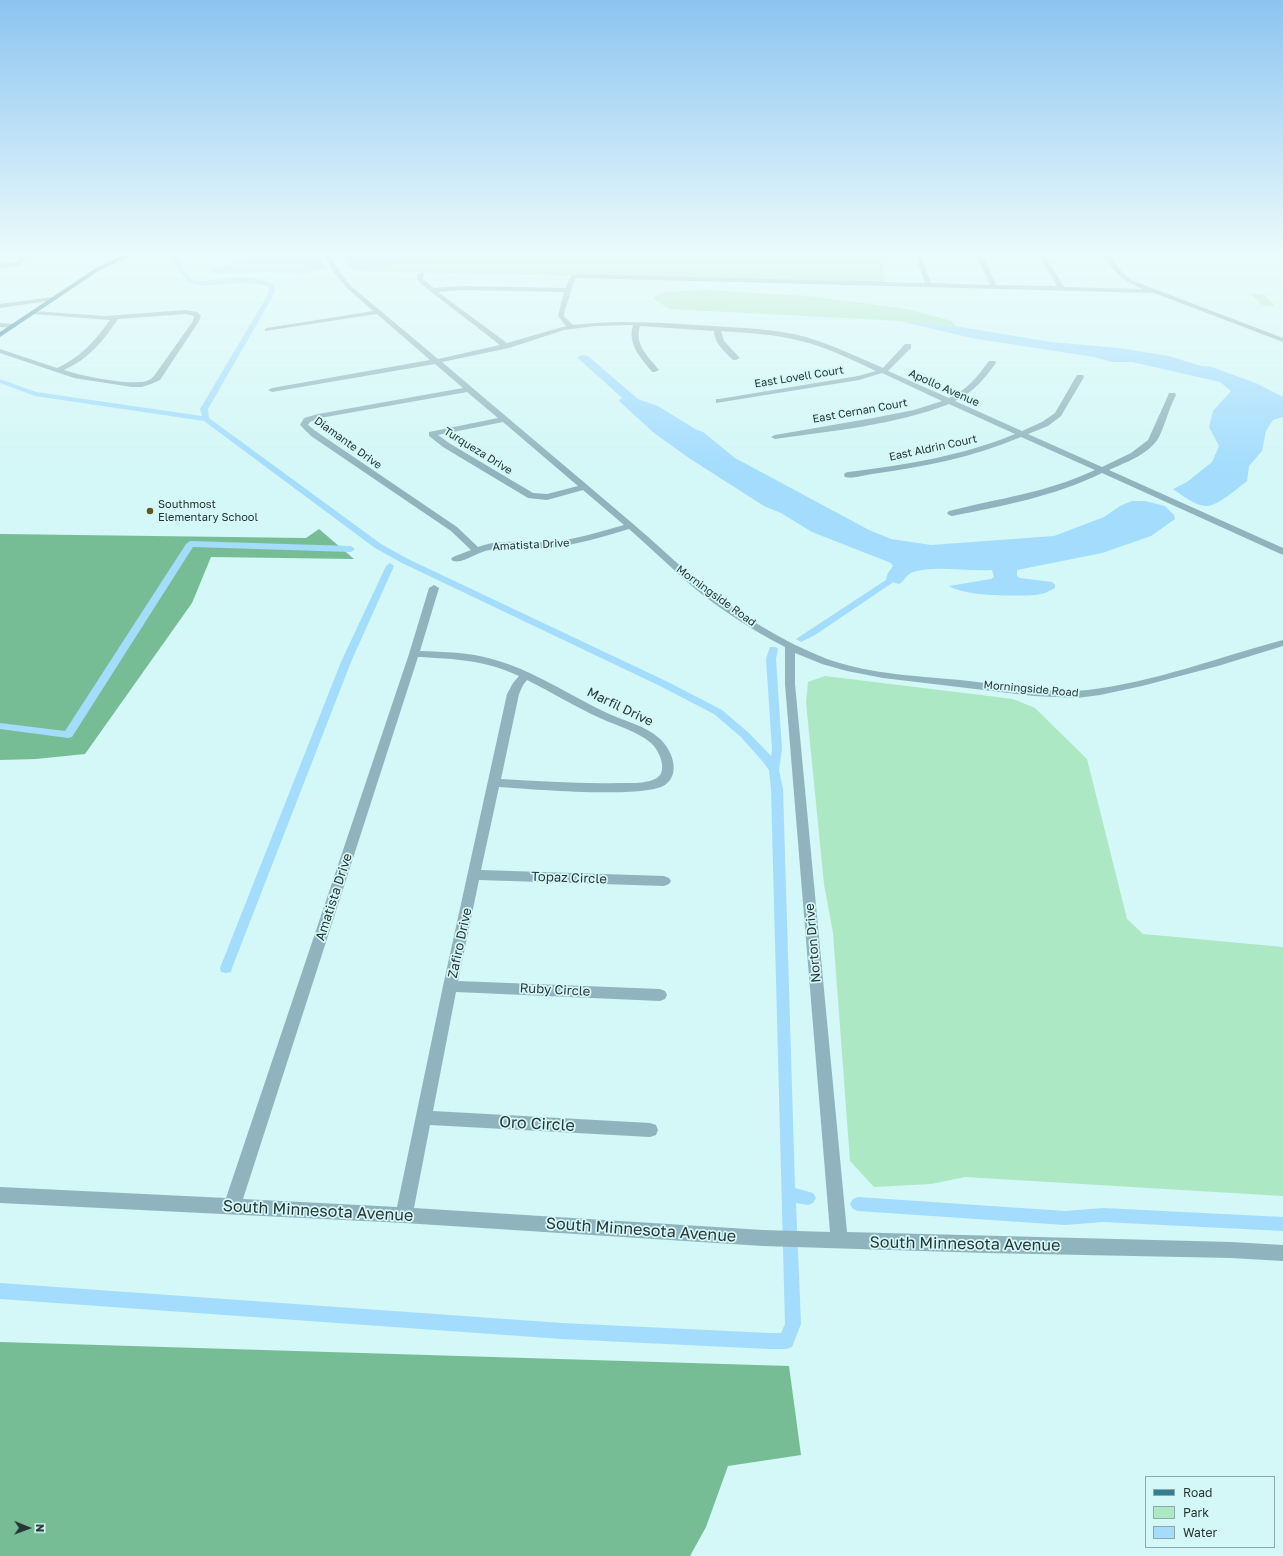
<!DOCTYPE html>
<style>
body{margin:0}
#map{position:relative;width:1283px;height:1556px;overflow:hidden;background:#d4f7f7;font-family:"Golos Text",sans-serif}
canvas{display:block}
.legend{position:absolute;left:1145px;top:1476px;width:130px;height:72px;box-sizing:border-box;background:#d4f7f7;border:1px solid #8fa9a9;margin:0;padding:5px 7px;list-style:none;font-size:12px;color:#273535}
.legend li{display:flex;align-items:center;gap:8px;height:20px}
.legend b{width:20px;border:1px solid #8fa9a9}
.north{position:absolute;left:8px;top:1508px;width:40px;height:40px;-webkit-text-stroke:3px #d4f7f7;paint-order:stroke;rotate:91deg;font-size:11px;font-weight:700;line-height:16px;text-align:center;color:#273535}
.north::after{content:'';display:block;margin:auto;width:14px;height:18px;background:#273535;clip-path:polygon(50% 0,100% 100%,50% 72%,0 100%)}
</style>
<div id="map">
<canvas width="1283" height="1556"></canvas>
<ul class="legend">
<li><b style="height:5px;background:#348092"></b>Road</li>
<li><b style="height:11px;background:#ace8c4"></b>Park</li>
<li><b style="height:11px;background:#a3dcfd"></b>Water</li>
</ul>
<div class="north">N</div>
</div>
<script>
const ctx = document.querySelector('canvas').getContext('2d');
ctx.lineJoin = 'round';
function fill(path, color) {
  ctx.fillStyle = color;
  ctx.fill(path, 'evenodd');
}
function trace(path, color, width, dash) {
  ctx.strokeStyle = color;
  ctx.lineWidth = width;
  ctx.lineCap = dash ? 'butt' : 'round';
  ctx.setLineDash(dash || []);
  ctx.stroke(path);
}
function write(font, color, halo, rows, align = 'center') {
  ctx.font = font + ' "Golos Text",sans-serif';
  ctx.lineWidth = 3.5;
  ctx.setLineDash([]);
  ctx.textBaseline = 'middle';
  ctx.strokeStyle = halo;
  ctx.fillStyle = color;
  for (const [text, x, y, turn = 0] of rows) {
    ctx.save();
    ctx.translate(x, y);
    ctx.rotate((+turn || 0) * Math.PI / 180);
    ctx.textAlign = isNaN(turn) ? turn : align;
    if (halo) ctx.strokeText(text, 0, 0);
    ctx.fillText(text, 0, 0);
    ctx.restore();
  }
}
const green = new Path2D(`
 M456,252H879L886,283L360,271L419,261Z
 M707,290L808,296L907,309L952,321L955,326L900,321L669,309L653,298L664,292Z
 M1251,294H1264L1275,306L1262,305Z
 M825,676L1013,699L1035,708L1087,759L1127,919L1143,934L1283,947V1196L965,1177L931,1184L874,1187L850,1161L833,933L824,884L806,702L808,682Z`);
const forest = new Path2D(`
 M319,529L354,559L211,557L192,603L85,754L36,759L0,760V534L306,538Z
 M0,1342L789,1366L801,1455L728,1466L706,1527L690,1556H0Z`);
const water = new Path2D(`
 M292,252C307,252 323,249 324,269L303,273L267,272L218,274L214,273L215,272L208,271L263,256Z
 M352,252H456L419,261L360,271L349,268L344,254Z
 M900,321L955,326L1051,342L1119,348L1169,356L1201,366L1212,367L1258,384L1283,397V417L1273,420L1266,431L1262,451L1249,466L1247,481C1238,488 1219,505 1207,506C1195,506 1182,495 1173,489L1187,482L1212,462L1219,446L1209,427L1213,411L1231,391L1220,382L1132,362H1112L1094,357L971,338Z
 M629,396L658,406L695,429L703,432L735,458L869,530L891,539L931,545L1054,536L1104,517L1120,506L1132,501H1145L1165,506L1174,515L1175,519L1151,536L1102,553L1017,570V576L1020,578L1052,582L1055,585V588L1045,593L1036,595C1014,596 968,597 949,586L991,579L994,577L992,570C968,572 934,565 913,572C906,574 906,580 899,584L889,581L886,579L888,573L893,566L891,563L812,532L781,513L764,506L689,458L654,433L619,401L620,399Z`);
const stream = new Path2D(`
 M185,275L190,274`);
const canal = new Path2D(`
 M172,252H178L176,259L191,279L195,281C218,281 256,271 275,286V291L269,303L208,409L209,418L381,544L408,559L668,682L722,710L749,733L771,756L772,749L766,659L770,647H776L778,649L776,659L782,749L779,770L783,789L795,1188L813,1193L816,1198L813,1203L808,1205L796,1203L801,1324L792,1347L786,1349H769L562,1339L0,1299V1283L562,1323L769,1333H781L785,1324L771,789L769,770L763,762L741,737L714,714L660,686L402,563L375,548L204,421L35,396L0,383V379L36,392L202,416L200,409L263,303L269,291V287C243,277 218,289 192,284L187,281L170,259Z
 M190,541L351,546L355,549L351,552L193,547L72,737L68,738L0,729V723L65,731L186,544Z
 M390,563L394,566L351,662L232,968L231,972L226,973L221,972L220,968L341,662L386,566Z
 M889,578L892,579L893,581L892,583L815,635L801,642L796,639Z
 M858,1197L1065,1211L1103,1208L1283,1217V1231L1103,1222L1065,1225L858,1211L853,1209L850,1204L853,1199Z`);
const river = new Path2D(`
 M341,252H404L399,255L365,259L338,257L336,255Z
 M584,355L588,356L638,399L655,412L653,415H645L630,405L580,360L578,358L580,356Z`);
const minor = new Path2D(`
 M21,252H27L22,265L0,268V264L17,262Z
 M118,252H126L131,255L128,257Z
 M220,252H228L221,256L218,254Z
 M322,252H328L340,272L351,286L438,359L500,345L421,284L417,279L418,274L421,272L424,274L423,279L434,288L462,286L566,288L570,277L576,274L925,283L914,252H920L931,283L990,285L975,252H981L996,285L1057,286L1037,252H1043L1064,287L1143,289C1119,279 1116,273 1101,252H1107L1121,271L1131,280L1283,338V342L1154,293L577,278L575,279L564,313V316L573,325C620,319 666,323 713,326C744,328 776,329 806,337C833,345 858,357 883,368L905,344H911V348L888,371L949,398C967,390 977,377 989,361H995L996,363C984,379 974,392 955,401L1022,431L1042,422L1055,413L1077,375H1083L1084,377L1061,416L1048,426L1028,434L1102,467L1131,453L1148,440L1167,398L1169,393H1175L1176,395C1169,408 1166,422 1160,435C1151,454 1126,462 1109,470L1283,548V555L1102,473C1055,496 1003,506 952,516L949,515L947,513L949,511C1000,498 1046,493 1095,470L1021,437C974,457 923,467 872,474C864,475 853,479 845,477L844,475L845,473L848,472C905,465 962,456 1015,434L949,404C895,425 832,431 775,439L771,437L775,435L873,418L914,410L942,401L882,373L859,380L716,403V399H719L858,376L876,371C852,360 827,347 801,341C775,334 748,333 721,331L724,341L740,358L736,360H733C725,352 714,343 714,331L640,326C634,345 648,356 659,370L655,372H652C641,358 627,344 633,325L596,326L564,330L509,348L442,362C505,416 569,469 632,523C655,542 677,564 700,583C739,614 781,641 827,659C872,675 922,676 969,681C1009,685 1048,694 1088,690C1155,682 1219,657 1283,640V646L1218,666L1142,686L1100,695L1077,698L1034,696L883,678L847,671L822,664L795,653V684L847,1232L1231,1242L1283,1245V1261L1231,1258L986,1253L763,1246L404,1223L0,1203V1187L226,1198L409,654L429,588L434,585L439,588L420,651C444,652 469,652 492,659C533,670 569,695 607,713C624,721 644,725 659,738C671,748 682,773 665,785C642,799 530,789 499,787L481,870L664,876L669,878L671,881L669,884L664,886L479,880L458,981L660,989L665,991L667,995L665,999L660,1001L456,992L433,1111L650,1123L656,1125L658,1130L656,1135L650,1137L430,1125L414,1208L763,1230L830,1232L785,684V647C752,630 721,610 693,587C671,568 651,548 629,529C602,537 576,545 548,548C529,549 510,546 490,550C478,551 464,564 453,561L451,559L453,557L471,550L451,531L311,436L300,425L304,418L318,414L463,388L435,364L272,392L268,390L272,388L430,360L377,314L265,331V329L267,328L373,311L347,288L334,273ZM462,290L564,292L558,316L566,326L507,343L438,292ZM467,392L498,418L429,432V436L443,447L528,498L547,500L583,490L624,525C598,532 572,541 546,542C523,543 500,539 478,547L457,527L317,432L308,425L310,422L320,418ZM503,422L578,486L547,494L533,493L449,443L438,435ZM418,657C456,659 485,660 519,676L513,683L507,694L443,986L397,1207L243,1199ZM527,680C552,692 575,707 600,718C617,726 637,731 651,743C660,751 669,773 655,779C644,784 630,783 619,783C579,784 540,781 501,779L519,694L523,685Z
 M53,297L56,299L55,300L0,308V304Z
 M186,310L197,312L201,316L199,321L160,380L151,384L142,387H132L74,378L0,353V349L57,368C81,357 95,341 110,320L31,314L30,313L33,311L105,316ZM186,314L194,316L193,321L154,376C150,380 146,382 140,382C123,384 81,376 64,370C89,359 103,341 118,319Z
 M0,323L14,324L17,326L14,328L0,327Z`);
const major = new Path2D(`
 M130,252H138L100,270L0,337V332L96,268Z`);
const markers = [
 [150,511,4,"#5e5824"]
];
const farStreetnames = [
 ["East Lovell Court",799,377,-9],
 ["Apollo Avenue",944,388,24],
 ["East Cernan Court",860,411,-10],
 ["Diamante Drive",348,443,36],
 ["East Aldrin Court",933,448,-12],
 ["Turqueza Drive",478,451,32],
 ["Amatista Drive",531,545,-3],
 ["Morningside Road",716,596,36],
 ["Morningside Road",1031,689,5]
];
const farPoinames = [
 ["Southmost",158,505],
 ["Elementary School",158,518]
];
const streetNames = [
 ["Marfil Drive",620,707,26],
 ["Topaz Circle",569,878,2],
 ["Amatista Drive",334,897,-72],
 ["Zafiro Drive",460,943,-78],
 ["Norton Drive",813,943,-95],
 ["Ruby Circle",555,990,3]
];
const nearStreetnames = [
 ["Oro Circle",537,1124,3],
 ["South Minnesota Avenue",318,1211,3],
 ["South Minnesota Avenue",641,1230,4],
 ["South Minnesota Avenue",965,1244,1]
];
fill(green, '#ace8c4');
fill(forest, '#76bd95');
fill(water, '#a3dcfd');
trace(stream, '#a3dcfd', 1.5);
fill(canal, '#a3dcfd');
fill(river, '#a3dcfd');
fill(minor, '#8fb4bd');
fill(major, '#348092');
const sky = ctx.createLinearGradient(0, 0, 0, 470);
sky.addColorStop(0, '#8cc4f0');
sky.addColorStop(0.54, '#ecfbfb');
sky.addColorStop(1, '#ecfbfb00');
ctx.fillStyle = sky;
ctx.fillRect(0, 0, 1283, 470);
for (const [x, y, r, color] of markers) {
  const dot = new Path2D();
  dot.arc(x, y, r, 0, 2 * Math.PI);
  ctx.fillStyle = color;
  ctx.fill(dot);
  trace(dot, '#d4f7f7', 1.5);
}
write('11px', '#273535', '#d4f7f7', farStreetnames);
write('11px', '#273535', '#d4f7f7', farPoinames, 'left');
write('13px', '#273535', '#d4f7f7', streetNames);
write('16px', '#273535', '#d4f7f7', nearStreetnames);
</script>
